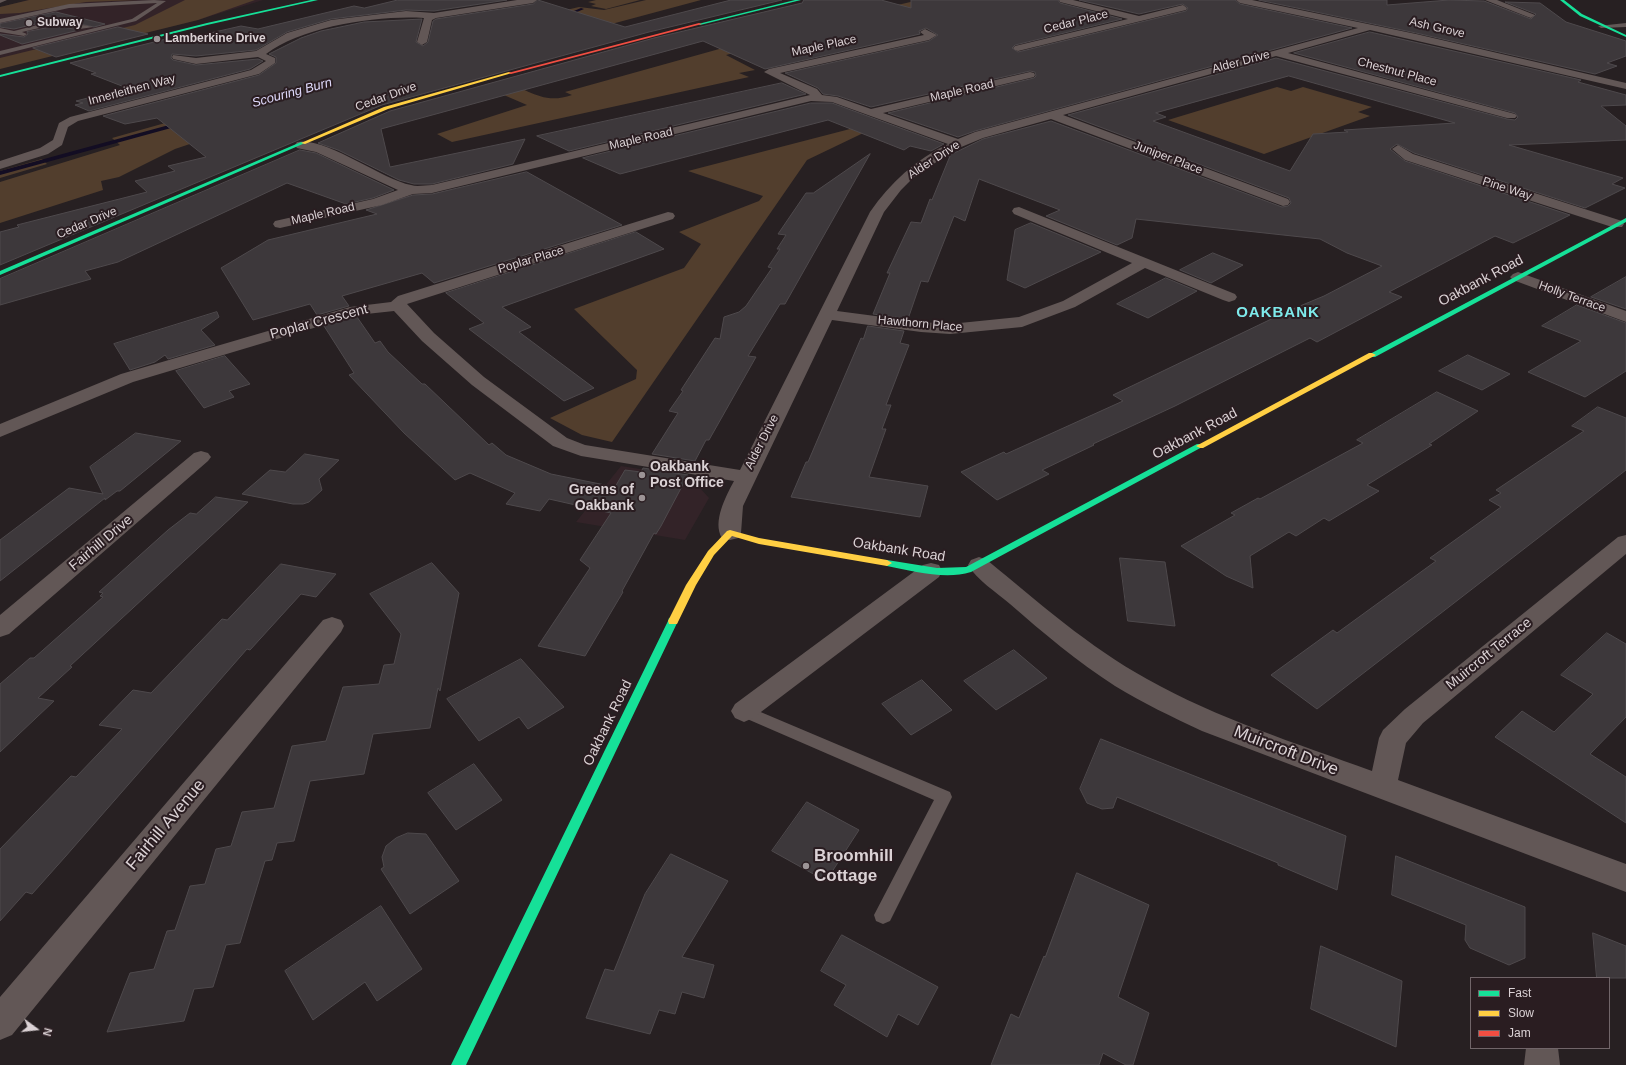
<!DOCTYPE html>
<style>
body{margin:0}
#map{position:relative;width:1626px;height:1065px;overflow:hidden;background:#272022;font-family:Helvetica,sans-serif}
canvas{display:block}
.legend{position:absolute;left:1470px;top:977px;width:140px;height:72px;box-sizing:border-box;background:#2a1d21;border:1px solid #716569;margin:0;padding:5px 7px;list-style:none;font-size:12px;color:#dbd2d5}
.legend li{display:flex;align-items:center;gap:8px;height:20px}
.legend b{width:20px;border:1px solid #716569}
.north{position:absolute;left:16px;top:1009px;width:40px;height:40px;-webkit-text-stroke:3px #2a1d21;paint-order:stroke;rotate:105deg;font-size:11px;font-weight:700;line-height:16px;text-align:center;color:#dbd2d5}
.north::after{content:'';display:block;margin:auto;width:14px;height:18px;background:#dbd2d5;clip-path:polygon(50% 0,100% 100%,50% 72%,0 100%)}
</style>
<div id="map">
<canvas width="1626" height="1065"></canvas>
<ul class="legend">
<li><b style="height:5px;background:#16e098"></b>Fast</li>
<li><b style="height:5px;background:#ffcf43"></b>Slow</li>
<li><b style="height:5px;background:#f24e42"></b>Jam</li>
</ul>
<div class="north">N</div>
</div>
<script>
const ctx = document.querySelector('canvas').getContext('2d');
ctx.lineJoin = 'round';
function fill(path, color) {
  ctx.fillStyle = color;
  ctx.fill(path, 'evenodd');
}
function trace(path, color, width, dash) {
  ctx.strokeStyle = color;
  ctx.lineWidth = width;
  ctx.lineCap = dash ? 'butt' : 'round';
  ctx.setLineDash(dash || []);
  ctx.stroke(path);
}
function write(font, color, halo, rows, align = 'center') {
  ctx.font = font + ' Helvetica,sans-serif';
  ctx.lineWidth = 4;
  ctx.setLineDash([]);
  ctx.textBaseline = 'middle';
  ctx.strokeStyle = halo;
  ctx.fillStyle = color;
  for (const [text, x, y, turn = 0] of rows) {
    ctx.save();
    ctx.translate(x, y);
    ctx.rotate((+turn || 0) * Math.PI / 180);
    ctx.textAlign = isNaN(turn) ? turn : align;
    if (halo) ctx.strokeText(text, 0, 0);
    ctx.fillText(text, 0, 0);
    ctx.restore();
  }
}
const built = new Path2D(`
 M29,0H263L198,20L0,67V7Z
 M621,466L690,477L709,498L685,540L576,522Z`);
const green = new Path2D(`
 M29,0H137L86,2L20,13L0,14V7Z
 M185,0H255L198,20L0,69V58L135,25Z
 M596,0H640L606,9L591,6L596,4L588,2Z
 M646,0H701L291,110L175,149L119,177L101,181L103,190L0,223V182L120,145L112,138L562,11L579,7L604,10Z
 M919,0L956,32L1053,71L891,16L770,43L726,55L755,70L739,73L749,77L452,142L437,134L527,105L483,86C488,84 496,81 501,82C528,87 541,106 572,95L565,92L773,34Z
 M1277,87L1291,91L1303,87L1372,107L1358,112L1370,116L1264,154L1168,120Z
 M877,122L882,124L807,160L612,442L582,435L550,418L636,379L637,370L574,309L684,268L701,244L679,232L759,201L763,196L688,171Z
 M42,159L47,164L0,178V171Z`);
const stream = new Path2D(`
 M581,8L584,9L565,17L562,16Z
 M180,122L183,124L182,125L0,175V171Z`);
const building = new Path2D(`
 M398,0H507L434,11L406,10L331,19L287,32L256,50L196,56L172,54L171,58L173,60L196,65L258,59L263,61L250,69L89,111L75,105L83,103L76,101L127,88L91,74L96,73L70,63L166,39L175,41L241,26L258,29L354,6L364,8Z
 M538,0L625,27L731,0H782L649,32L382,105L0,265V232L19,227L17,225L147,192L135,181L175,171L168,166L206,157L157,118L125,124L103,116L259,75L276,63V57L269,54L301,38L321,31L364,22L422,19L416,42L423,46L428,42L433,21L436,19L533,4Z
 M804,0H881L911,8V0H1058L1060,3L1122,19L1015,45L1012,48L1018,52L1186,11L1188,8L1183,4L1139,14L1079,0H1235L1240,4L1352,28L975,131L958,137L888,113L1034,78L1036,76L1035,72L1030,71L871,107L838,96L823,94L818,88L785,73L929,41L938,35L926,28L919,31L920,34L765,69L703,41L381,129L390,167L525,139L513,164L432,184H414L399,180L338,150L318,143L390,111L654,38L802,3Z
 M1259,0H1387V5L1449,0L1484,1L1531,19L1536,14L1505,2L1540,3L1566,22L1626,41V56L1607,63L1617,66L1595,74L1416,33Z
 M56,12L105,24L94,27L57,19L14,29L0,27V24Z
 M57,26L79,30L22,44L0,35V34L24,37L28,34L27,32Z
 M118,27L148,34L56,57L33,48Z
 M1370,32L1581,80L1578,82L1626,95V105L1601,106L1626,126V140L1509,145L1623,178L1612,184L1625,188L1585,208L1414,153L1397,144L1390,149L1405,161L1570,215L1513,243L1495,236L1389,292L1402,297L1317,342L1310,338L1175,406L1093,444L1094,445L1042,470L1049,474L997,500L961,472L1004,452L1006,454L1123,401L1113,395L1288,311L1324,296L1382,266L1347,253L1320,239L1136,219L1132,238L1117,245L1046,216L1060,210L979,179L965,221L954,216L928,282L921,281L908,319L873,314L890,273H887L911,222L921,223L930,199L932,200L950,156H948L983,139L1051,121L1282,207L1288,206L1291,203L1289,198L1068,115L1276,58L1507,119L1515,120L1518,117L1515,113L1294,53ZM1289,76L1455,123L1344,130L1348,132L1313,134L1290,171L1153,121L1166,117L1156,113Z
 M782,83L806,94L569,151L537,136Z
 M811,103H832L944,144L931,151L910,146L904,150L828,120L620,174L583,158Z
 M300,150L316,153L394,190L373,198L346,204L287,183L118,262L85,271L91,279L0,305V279Z
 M870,154L785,304H780L748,356L756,357L709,440H706L695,461L652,454L678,413L669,411L683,391L681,390L715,338L720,339L724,317L739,312L746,306L772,268L768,267L780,249H777L786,235L778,234L806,193H813Z
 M527,172L622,225L434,283L422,273L342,296L349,306L317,315L310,304L253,320L221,268L268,240L377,214L366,210L413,195L432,194Z
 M1031,223L1101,252L1025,288L1007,280L1015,230Z
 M636,232L664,249L502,307L531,327L519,332L594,388L564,401L469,329L484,323L446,293Z
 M1213,253L1243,265L1211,283L1180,270Z
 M1626,277V309L1591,297Z
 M1166,278L1197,291L1148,318L1117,304Z
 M1577,305L1626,323V371L1585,397L1528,372L1581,341L1542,326Z
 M217,312L219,317L201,330L215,345L168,359L165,355L155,362L130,370L114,344Z
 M357,317L375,343L380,341L388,352L422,384H425L489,445L492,443L506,455L551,474L615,487L625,470L641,472L643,468L688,475L661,526L656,534L654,533L622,591L623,592L585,656L538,646L590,568L580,560L611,513L549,499L540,511L506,504L515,493L470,473L455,480L404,433L349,375L354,373L324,326Z
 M868,326L904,331L900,343L909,345L886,405H891L882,429H886L869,477L928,486L920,517L791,497L806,462H808L861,338L863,339Z
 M1468,355L1510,374L1482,390L1439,371Z
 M225,356L250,384L229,391L234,397L204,408L176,371Z
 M1437,392L1478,411L1429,444L1432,445L1367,485L1379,491L1329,521L1324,518L1296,536L1289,532L1250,556L1253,588L1226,576L1181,546L1235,515L1231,513L1258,498L1260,499L1363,443L1357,440Z
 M1598,407L1626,418V470L1317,709L1271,675L1333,630L1337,633L1436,561L1430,558L1501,507L1489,500L1501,493L1496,490L1584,431L1572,426Z
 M136,433L181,441L120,491H117L105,500V498L0,581V540L69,488L103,494L90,467Z
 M305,454L339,460L319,479L322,490L309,502L303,504H293L242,494L270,470L285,472Z
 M216,497L248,502L70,666L72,667L38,698L54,701L0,752V684L30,658H34L103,597L100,596L103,593L99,592L168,530L190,513L196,514Z
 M1120,558L1165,562L1175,626L1128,621Z
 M432,563L459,593L440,691L438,688L430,728L373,734L364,774L310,781L294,841L277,843L272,860L265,861L240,943L226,945L213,987L194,989L184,1021L107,1032L130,973L154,969L167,931L175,930L190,886L205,884L216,849L231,846L242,812L274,808L292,746L326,741L343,687L379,684L384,665L394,664L401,634L370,594Z
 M281,564L336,574L316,597L301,594L250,650L247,649L65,857L32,894L26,892L0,921V849L71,776L76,777L122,729L99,725L133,690L151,693L222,619L227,620Z
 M1607,633L1626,644V717L1590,754L1626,777V823L1495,737L1522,711L1554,732L1593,694L1561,675Z
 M1014,650L1047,678L996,710L964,681Z
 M521,659L564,707L528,729L519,717L479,741L447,699Z
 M922,680L952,710L911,735L882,704Z
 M1101,739L1346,836L1337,890L1278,865V863L1117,797L1113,808L1102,809L1087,803L1080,789Z
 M474,764L502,800L456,830L428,793Z
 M807,802L859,830L826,881L772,851Z
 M408,833L426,834L459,881L410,914L381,869L384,867L382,857L386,846L396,838Z
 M671,854L728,881L682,957L714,965L704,998L682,992L675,1014L659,1010L650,1034L586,1018L605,969L614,971L645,894Z
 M1396,856L1525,907V958L1509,965L1470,948L1465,940L1466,925L1392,895Z
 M1077,873L1149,905L1118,997L1149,1013L1133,1065H1126L1103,1053L1099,1065H991L1011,1014L1019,1018L1044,956L1045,957Z
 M381,906L422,969L377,1001L365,982L313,1020L285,971Z
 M1593,933L1626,946V978H1597Z
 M842,935L938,987L918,1025L898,1014L887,1037L834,1005L846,985L821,971Z
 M1321,946L1402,981L1396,1047L1311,1009Z`);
const lane = new Path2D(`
 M0,0H7L0,3Z
 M154,0L166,1L136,21L0,55V51L132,19L157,3L69,8L0,23V19L69,4Z
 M57,20L93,27L80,29L57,24L22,32L27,34L24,36L0,32V28L14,31Z
 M1626,23V27L1601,28L1598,26Z
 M744,705L950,792L952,797L890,921L883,924L876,921L874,915L934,800L738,715L736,711L738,707Z`);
const street = new Path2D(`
 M517,0H537L533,3L436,18L432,20L427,42L422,45L417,42L424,18C379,15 303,26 266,54L275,58V63L259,74L78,121L68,127L62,145L48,154L0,169V161L40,148L53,140L59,123L70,117L251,70L266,61L258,57L196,64L173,59L172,57L173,55L196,58L256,51L287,33L331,20L406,11L434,13Z
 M1059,0H1073L1139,16L1183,5L1187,8L1186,10L1018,51L1015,50L1013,48L1015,46L1128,19L1060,2Z
 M1236,0H1252L1416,34L1626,83V89L1370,30L1288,53L1515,114L1517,116L1515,118H1507L1276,56L1063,115L1288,199L1290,202L1288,205L1283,206L1051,119L983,138L954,150L913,178L901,190L884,212L837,311L921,322L950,324L1019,317L1063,301L1132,263L1014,214L1012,211L1014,208L1019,207L1235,294L1237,297L1235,300L1229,302L1223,300L1145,268L1075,307L1022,327L950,334L921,332L832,320L743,506L741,533L738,538L730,540L722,538C712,522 726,496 734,481L581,456L553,446L472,385L422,341L394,311L357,315L133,382L0,437V424L121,374L350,307L391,302L398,296L668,212L673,213L675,216L673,219L407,304L434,333L484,377L567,438L585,445L740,470L870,212C890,183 916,159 948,144L832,102L811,101L432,193L413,194L382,205L280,228L275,227L273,224L275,221L373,199L398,190L316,152L297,148L295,145L297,142C325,136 381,179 411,185C417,187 425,185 432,185L810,95L764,72L769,69L924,35L920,32L925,29L937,35L929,40L780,73L817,89L822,95L837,97L871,109L1030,72L1034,73L1035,75L1034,77L883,113L958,139L975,132L1358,28L1240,3Z
 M1485,0H1497L1535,15L1531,18L1528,17Z
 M1398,145L1413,154L1622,221L1624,224L1622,227H1612L1405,160L1392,149Z
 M1518,272L1626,311V322L1513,280L1510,277L1513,274Z
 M201,451L208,453L211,457L208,461L9,634L0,637V615L194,453Z
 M1626,535V554L1423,723L1406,743L1398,780L1626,864V892L1202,731C1172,717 1143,703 1115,686C1078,662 1043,633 1010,604C996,592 977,580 968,565L971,560L979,557L987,560C1038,602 1089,647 1147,679C1218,719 1296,743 1372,771L1379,738L1383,730L1405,709L1618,537Z
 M931,563L939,565L942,571L939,577L753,718L744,722L735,718L731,711L735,704L923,565Z
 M332,617L341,620L344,626L341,632L12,1035L0,1040V997L323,620Z
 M1526,1048H1558L1560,1065H1524Z`);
const fast = new Path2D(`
 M311,0H318L207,25L0,77V75L207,23Z
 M795,0H801L700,25L698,24Z
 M1560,0H1564L1582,14L1626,35V37L1580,16Z
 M301,142L305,143L0,275V271Z
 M1626,218V222L1375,357H1372L1368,355Z
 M1197,444H1200L1204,446L971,572C945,580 913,571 887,566L882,563L887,560L937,568L966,567Z
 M673,617L677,618L678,621L466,1065H451L668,621L669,618Z`);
const slow = new Path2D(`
 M509,72L512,73L388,109L305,144L301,143L384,107Z
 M1369,353H1372L1376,355L1203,448H1200L1196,446Z
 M730,530L759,538L887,560L892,563L887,566L759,544L732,536L714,555L696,585L677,624H669L668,621L686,585L708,551L727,531Z`);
const jam = new Path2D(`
 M699,23L702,24L511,74L508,73Z`);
const markers = [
 [29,23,4,"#9c9496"],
 [157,39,4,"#9c9496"],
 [642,475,4,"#9c9496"],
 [642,498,4,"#9c9496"],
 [806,866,4,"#9c9496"]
];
const farStreetnames = [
 ["Cedar Place",1076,22,-14],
 ["Ash Grove",1437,28,13],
 ["Maple Place",824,46,-12],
 ["Alder Drive",1241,62,-15],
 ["Chestnut Place",1397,72,15],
 ["Innerleithen Way",132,90,-15],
 ["Maple Road",962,91,-13],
 ["Cedar Drive",386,97,-20],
 ["Maple Road",641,139,-13],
 ["Juniper Place",1168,158,21],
 ["Alder Drive",934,160,-33],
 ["Pine Way",1507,189,18],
 ["Maple Road",323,214,-13],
 ["Cedar Drive",87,223,-23],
 ["Poplar Place",531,260,-17],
 ["Holly Terrace",1572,297,20],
 ["Hawthorn Place",920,324,5],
 ["Alder Drive",762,442,-63]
];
const farPoinames = [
 ["Subway",37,23],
 ["Lamberkine Drive",165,39]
];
const farWaternames = [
 ["Scouring Burn",292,93,-15]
];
const streetNames = [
 ["Oakbank Road",1481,281,-28],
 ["Poplar Crescent",319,322,-15],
 ["Oakbank Road",1195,434,-28],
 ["Fairhill Drive",101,543,-40],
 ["Oakbank Road",899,550,9],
 ["Muircroft Terrace",1489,654,-39],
 ["Oakbank Road",608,723,-64]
];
const poiNames = [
 ["Oakbank",650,467],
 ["Post Office",650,483],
 ["Greens of",634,490,"right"],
 ["Oakbank",634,506,"right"]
];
const farDistrictnames = [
 ["OAKBANK",1278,313]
];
const nearStreetnames = [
 ["Muircroft Drive",1286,751,21],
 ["Fairhill Avenue",166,825,-50]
];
const nearPoinames = [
 ["Broomhill",814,856],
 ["Cottage",814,876]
];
fill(built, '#332328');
fill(green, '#523e2d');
fill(stream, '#130d23');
fill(building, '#3d383b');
trace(building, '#4e494c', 1);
fill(lane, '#625756');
fill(street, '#625756');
fill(fast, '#16e098');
fill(slow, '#ffcf43');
fill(jam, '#f24e42');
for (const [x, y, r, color] of markers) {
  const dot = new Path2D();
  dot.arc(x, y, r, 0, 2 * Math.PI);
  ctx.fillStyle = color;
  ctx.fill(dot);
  trace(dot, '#2a1d21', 1.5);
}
write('12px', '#dbd2d5', '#2a1d21', farStreetnames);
write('bold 12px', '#dbd2d5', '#2a1d21', farPoinames, 'left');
write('italic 13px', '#ded8fa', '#2a1d21', farWaternames);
write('14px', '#dbd2d5', '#2a1d21', streetNames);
write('bold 14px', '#dbd2d5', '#2a1d21', poiNames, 'left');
ctx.letterSpacing = '1px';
write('bold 15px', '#7eeaeb', '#2a1d21', farDistrictnames);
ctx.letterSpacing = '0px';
write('17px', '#dbd2d5', '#2a1d21', nearStreetnames);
write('bold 17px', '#dbd2d5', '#2a1d21', nearPoinames, 'left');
</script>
